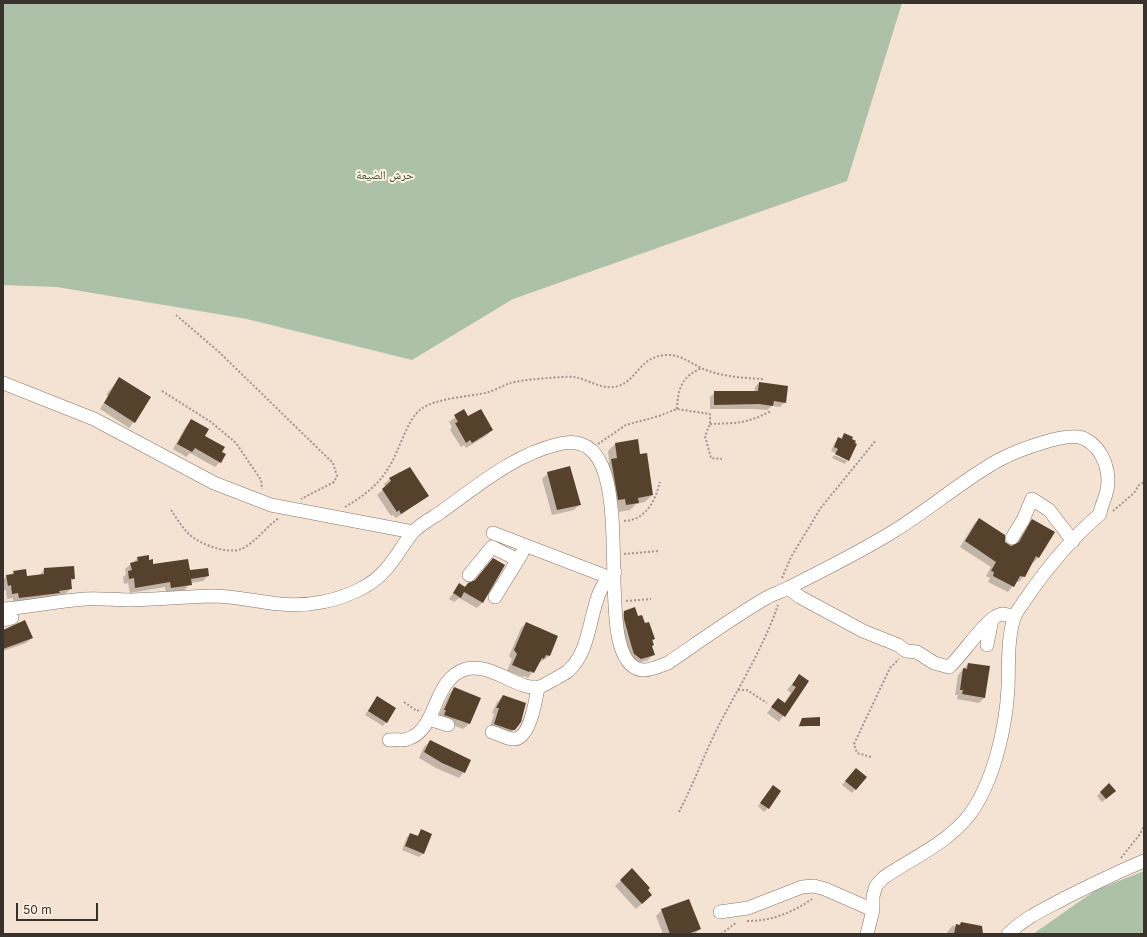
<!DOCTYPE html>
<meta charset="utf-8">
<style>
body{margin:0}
#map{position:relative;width:1147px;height:937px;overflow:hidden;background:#f4e2d3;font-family:Inter,sans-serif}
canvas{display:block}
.frame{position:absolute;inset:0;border:4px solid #39322c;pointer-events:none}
.scale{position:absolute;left:16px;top:903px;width:82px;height:18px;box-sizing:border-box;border:2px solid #39322c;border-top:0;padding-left:5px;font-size:12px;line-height:14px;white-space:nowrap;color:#39322c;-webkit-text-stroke:3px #fef0e4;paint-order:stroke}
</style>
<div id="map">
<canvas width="1147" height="937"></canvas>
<div class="frame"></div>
<div class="scale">50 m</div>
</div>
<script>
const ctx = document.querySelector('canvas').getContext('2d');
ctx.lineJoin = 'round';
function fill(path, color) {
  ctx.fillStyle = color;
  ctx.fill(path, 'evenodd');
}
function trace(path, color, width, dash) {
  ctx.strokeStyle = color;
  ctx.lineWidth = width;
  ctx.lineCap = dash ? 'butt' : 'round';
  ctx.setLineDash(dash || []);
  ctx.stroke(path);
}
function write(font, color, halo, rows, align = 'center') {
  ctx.font = font + ' Inter,"Noto Naskh Arabic",sans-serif';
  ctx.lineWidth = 4;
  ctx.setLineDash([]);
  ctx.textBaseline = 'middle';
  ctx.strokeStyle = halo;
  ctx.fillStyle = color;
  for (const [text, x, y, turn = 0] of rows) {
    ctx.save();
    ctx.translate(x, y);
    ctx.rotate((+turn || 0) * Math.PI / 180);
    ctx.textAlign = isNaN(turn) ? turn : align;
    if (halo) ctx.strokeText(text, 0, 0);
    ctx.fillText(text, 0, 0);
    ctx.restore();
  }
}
const green = new Path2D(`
 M3,3H902L847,181L513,299L412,360L247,319L57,287L3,285Z
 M1144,871V934H1033L1096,890Z`);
const shadow = new Path2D(`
 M119,378L134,422L129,428L100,409L108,396L106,395Z
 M759,383L785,402L780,407L772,406L767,410L754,409H710V397L715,392H754L755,387Z
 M464,411L468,417L492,430L486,436L466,448L464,445L461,447L450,430L452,427L449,422Z
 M192,420L204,436L221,453L220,462L215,467L190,453L186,457L173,449L186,426Z
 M845,434L848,459L831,451L835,442Z
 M615,444L640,455L652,495L645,502L636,504L630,510L619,512L618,506L611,507L604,467L609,462L608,451Z
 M834,455L847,461L845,464L832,458Z
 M399,472L428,496L396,518L393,515L391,516L377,495L386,487L384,484Z
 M548,473L580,504L574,510L552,515L542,479Z
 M979,519L1004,543L1011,547L1016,545L1027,525L1032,520L1053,532L1038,558L1033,563L1031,562L1024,576L1019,582H1016L1008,592L988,582L990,578L986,576L991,567L960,547L974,524Z
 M138,558L149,561L153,565L208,576L203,581L190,583L185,590L166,593L165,587L130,593L128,583L124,584L123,577L126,574L125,569Z
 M504,565L482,603L477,608L459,598L454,602L449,599L460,584L464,587L468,584Z
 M44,569L74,579L70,583L71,589L65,594L56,595L53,598L13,603V598L7,599L6,590L3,591V580L7,576L14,572L26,577L39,576Z
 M624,612L637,617L654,639L651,646L654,654L648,660L635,664L629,660L619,617Z
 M526,623L549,656L539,663L528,678L524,676L523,677L507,671L512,659L509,656L521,628Z
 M3,631L32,638L26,643L3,651Z
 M968,664L989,667L984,698L979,703L957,699L958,695H955L958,675Z
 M799,676L807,681L779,722L767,713L778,699L784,703L791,693L787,690Z
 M454,688L469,724L463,729L440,720L441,716L439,715L449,694Z
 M503,696L514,730L509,735L489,730L494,714L492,713L497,702Z
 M377,697L386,722L383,726L365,715Z
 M802,719L819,725L798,727Z
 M430,741L464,772L459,778L436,768L419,758L424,747Z
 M852,773L865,778L852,793L842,785Z
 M1109,785L1111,795L1102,802L1097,796Z
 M770,790L768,808L764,812L758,806Z
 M421,831L423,854L419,857L402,850L407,837L410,834L417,836Z
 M632,870L645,901L636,909L615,886Z
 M662,910L700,929L695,934H663L656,916Z
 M961,923L979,934H946L952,926H958Z`);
const building = new Path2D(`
 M119,377L151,397L135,423L104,403Z
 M759,382L788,386L786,403L774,401L773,406L759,404L714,405V391H758Z
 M464,409L468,416L481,409L493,430L472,443L470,440L466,443L455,423L458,422L454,415Z
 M191,419L209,429L205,436L225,447L222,452L226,454L221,463L195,448L192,452L177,444Z
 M844,433L853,437L852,439L856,441L855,443L857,444L849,461L835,454L838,449L834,447L838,437L842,439Z
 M638,439L640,454L647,453L653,495L638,498L639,503L626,505L625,499L618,500L611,459L617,458L615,443Z
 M570,466L581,505L557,510L547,472Z
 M410,467L429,496L401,514L399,510L397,512L382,489L391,481L389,478Z
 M979,518L1005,535V542L1011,546L1019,542L1032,519L1055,532L1039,558L1036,556L1025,577L1020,576L1014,587L993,576L994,572L991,571L996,562L965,541Z
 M149,555V560L153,559V564L188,559L190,570L208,568L209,576L191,579L192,585L171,588L170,582L135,588L134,578L129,579L128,571L132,570L130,563L138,561L137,557Z
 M493,558L505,565L483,603L464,592L461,598L453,593L459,583L465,587L468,583L475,580Z
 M74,566L75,579H71L72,589L59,591L60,593L19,598L18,593L12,594L11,585L8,586L6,575L14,574L13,571L26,569L27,576L44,574V568Z
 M635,607L638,616L642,615L645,623L649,622L655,639L652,640L654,645L652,646L655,655L641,659L634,654L632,648L624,619V611Z
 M25,620L33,638L3,649V630Z
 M526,622L558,636L550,656L546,655L544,659L542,658L534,673L530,671L529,672L512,665L517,654L514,650Z
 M968,663L990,666L985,698L962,694L963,690H960L963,668L967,669Z
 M799,674L809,681L785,717L771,707L778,698L785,703L796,687L792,685Z
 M454,687L481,698L470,724L444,715L446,710H444Z
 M503,695L526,703L521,722L515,730H511L494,724L499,708H496Z
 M377,696L396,708L387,723L368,711Z
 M820,717V726H799L802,718Z
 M430,740L471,760L465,773L442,763L424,752Z
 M856,768L867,777L856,790L845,781Z
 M1109,783L1116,791L1106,799L1100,792Z
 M773,785L781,791L769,809L760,803Z
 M421,829L432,834L424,854L405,846L410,833L418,836Z
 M632,868L650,888L648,890L652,895L642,904L620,880Z
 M689,899L701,929L688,934H670L661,909Z
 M961,922L982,926L983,934H954L956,924L960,925Z`);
const path = new Path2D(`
 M176,315L219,352L333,463L337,476L334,482L301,499
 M162,391L211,422L236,443L261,480L262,489
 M677,409C678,388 682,376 702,368
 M710,424C737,423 746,424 771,411
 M598,444L626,425L659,416L677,409L710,414V424L705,436L711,458L722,459
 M345,507C362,497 379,485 389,467C399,452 407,419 421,409C437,398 466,397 485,393C494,391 502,386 510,383C520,380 563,376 574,377C588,379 602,391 618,386C638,380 639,356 667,355C682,354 695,367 709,371C726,377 745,378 763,379
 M171,510C176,517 181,526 187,532C196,543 227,555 241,549C255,543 266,527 279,518
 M1113,511L1134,493L1139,485L1144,482
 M624,521C646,520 655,501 660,482
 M624,554L659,551
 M782,578L791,557L820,509L876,440
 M626,601L651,599
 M738,690H747L767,703
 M404,702L417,711L421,709
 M871,757L857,753L854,744L890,668L899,659
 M679,812C694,783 705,752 720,723C740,685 764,646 778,605
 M1121,858L1140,834L1144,826
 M747,921C771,921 792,913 812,899
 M721,934L737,922`);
const minor = new Path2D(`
 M3,383L94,419L214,483L271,505L413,532
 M493,533L608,577
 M1012,538L1023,520L1032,499L1049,510L1073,541
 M469,575L492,547L518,560
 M788,588L800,597L863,631L898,645L906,651L917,652L934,663L949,667C963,655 986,617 1002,614C1005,614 1011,616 1014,617
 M495,597L522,553
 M3,609C30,607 57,601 85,599C100,598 115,600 130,600C157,599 185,597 212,596C235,596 257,602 280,604C308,607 339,601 364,587C387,575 397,553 412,533C419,525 432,518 441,512C477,486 515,454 559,444C653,422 582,662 642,670C650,671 660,666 668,663C700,641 732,618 766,598C773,594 781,592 788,588C824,570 860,552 894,531C930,509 964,479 999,460C1016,451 1069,430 1085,439C1104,449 1112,474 1106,494C1104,501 1101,506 1100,514C1072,538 1046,569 1025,600C1021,606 1016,612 1014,618C1007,641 1009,665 1008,688C1006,727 994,781 970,814C948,843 912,858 883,878L876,886L873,896V910L867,934
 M3,620L12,618
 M987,645L992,619
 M429,719L448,725
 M492,732C499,734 507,739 514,739C530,739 536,699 538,687
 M389,740C395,739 403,741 408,739C439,728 432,679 466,669C490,662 519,691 539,687C544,686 550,681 555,679C559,676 565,674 568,671C597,646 586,592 615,572
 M720,912L748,908L802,887L814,886L825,889L873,910
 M1008,934C1027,916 1043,910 1065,898C1091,885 1117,872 1144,861`);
const parkNames = [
 ["حرش الضيعة",385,175]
];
fill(green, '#acc1a8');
fill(shadow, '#0003');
fill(building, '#56412d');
trace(minor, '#837466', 14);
trace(path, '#a3968b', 2, [2, 2]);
trace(minor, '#fff', 13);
write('12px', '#375730', '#fef0e4', parkNames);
</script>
